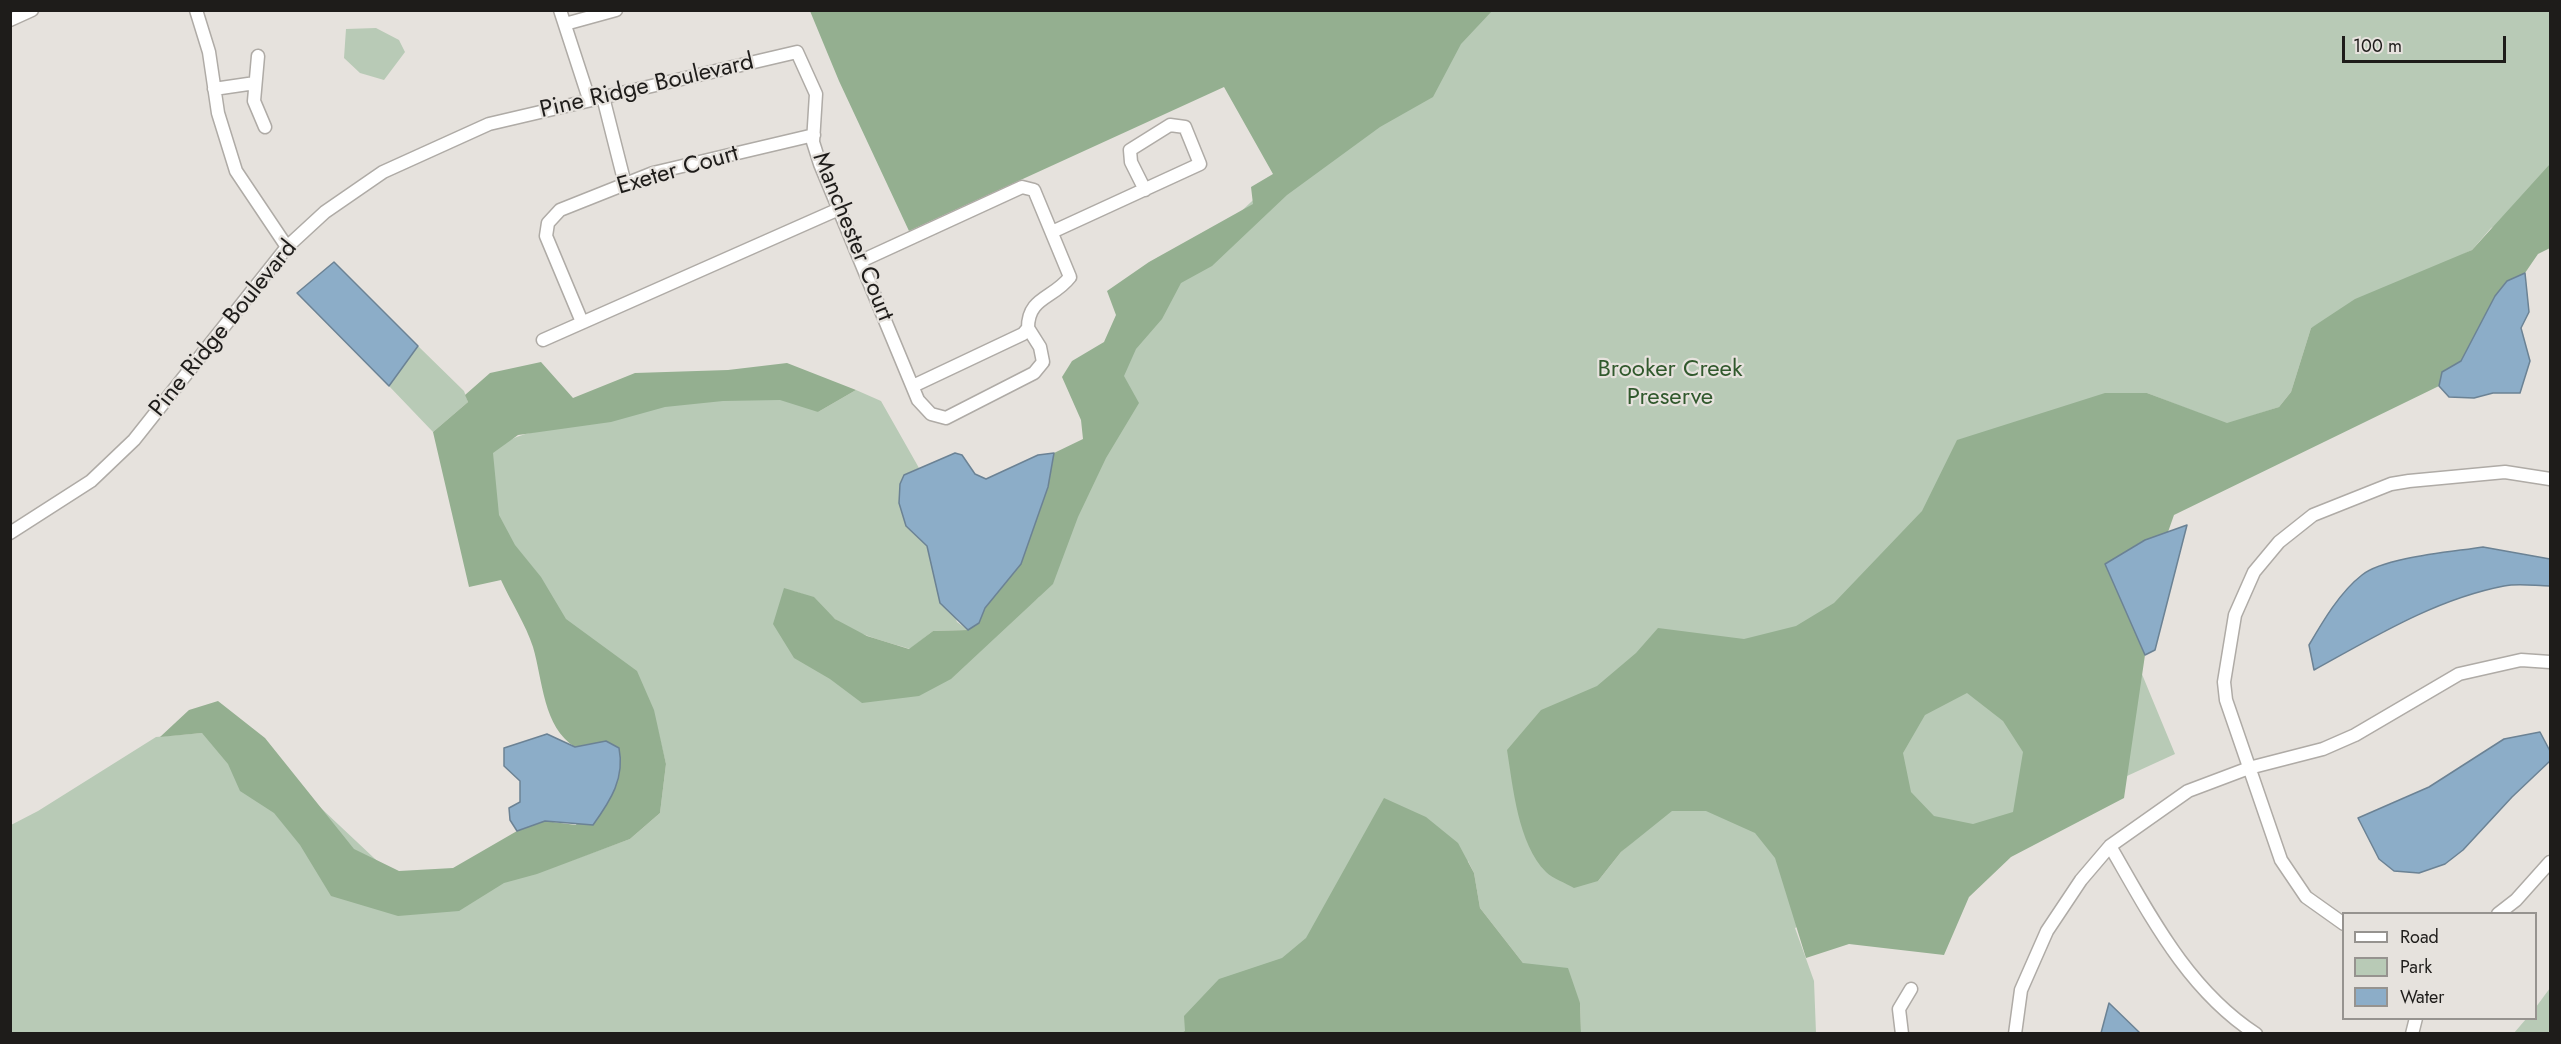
<!DOCTYPE html>
<style>
body{margin:0}
#map{position:relative;width:2561px;height:1044px;overflow:hidden;background:#e6e2dd;font-family:Jost,sans-serif}
canvas{display:block}
.frame{position:absolute;inset:0;border:12px solid #1e1c1a;pointer-events:none}
.legend{position:absolute;left:2342px;top:912px;width:195px;height:108px;box-sizing:border-box;background:#e6e2dd;border:2px solid #96938f;margin:0;padding:8px 10px;list-style:none;font-size:18px;color:#1e1c1a}
.legend li{display:flex;align-items:center;gap:12px;height:30px}
.legend b{width:30px;border:2px solid #96938f}
.scale{position:absolute;left:2342px;top:36px;width:164px;height:27px;box-sizing:border-box;border:3px solid #1e1c1a;border-top:0;padding-left:8px;font-size:18px;line-height:21px;white-space:nowrap;color:#1e1c1a;-webkit-text-stroke:4px #e6e2dd;paint-order:stroke}
</style>
<div id="map">
<canvas width="2561" height="1044"></canvas>
<div class="frame"></div>
<ul class="legend">
<li><b style="height:8px;background:#fff"></b>Road</li>
<li><b style="height:16px;background:#b8cab6"></b>Park</li>
<li><b style="height:16px;background:#8cadc8"></b>Water</li>
</ul>
<div class="scale">100 m</div>
</div>
<script>
const ctx = document.querySelector('canvas').getContext('2d');
ctx.lineJoin = 'round';
function fill(path, color) {
  ctx.fillStyle = color;
  ctx.fill(path, 'evenodd');
}
function trace(path, color, width, dash) {
  ctx.strokeStyle = color;
  ctx.lineWidth = width;
  ctx.lineCap = dash ? 'butt' : 'round';
  ctx.setLineDash(dash || []);
  ctx.stroke(path);
}
function write(font, color, halo, rows, align = 'center') {
  ctx.font = font + ' Jost,sans-serif';
  ctx.lineWidth = 4.5;
  ctx.setLineDash([]);
  ctx.textBaseline = 'middle';
  ctx.strokeStyle = halo;
  ctx.fillStyle = color;
  for (const [text, x, y, turn = 0] of rows) {
    ctx.save();
    ctx.translate(x, y);
    ctx.rotate((+turn || 0) * Math.PI / 180);
    ctx.textAlign = isNaN(turn) ? turn : align;
    if (halo) ctx.strokeText(text, 0, 0);
    ctx.fillText(text, 0, 0);
    ctx.restore();
  }
}
const green = new Path2D(`
 M1454,11H2550V201L2491,228L2472,250L2311,328L2291,392L2279,407L2227,424L2147,393L2043,435L2175,754L1795,928L1814,981L1816,1033H1581L1580,1003L1523,963L1480,908L1474,873L1468,861L1273,1033L11,1034V825L38,811L156,737L202,733L254,745L391,874L548,869L630,839L660,813L666,764L658,731L560,712L462,462C484,453 512,436 534,432L627,395L807,397L818,412L856,390L881,401L919,468L904,475L906,526L927,546L957,622L968,630L933,631L910,649C885,641 856,635 835,619C815,604 822,599 793,591L915,696L1039,597L1133,338L1200,250ZM1614,752L1647,829L1621,852L1598,881Z
 M376,28L399,40L405,52L384,80L360,73L344,58L346,29Z
 M418,346L464,391L468,402L433,432L389,386Z
 M2550,988V1033H2514L2526,1019L2536,1018V1007Z`);
const forest = new Path2D(`
 M810,11H1492L1461,44L1433,97L1380,127L1287,195L1212,266L1181,283L1162,319L1136,349L1124,376L1139,403L1106,458L1078,517L1053,584L951,679L919,696L862,703L830,679L794,658L773,624L784,588L814,597L835,619L867,636L909,649L933,631L968,630L979,623L985,608L1021,564L1048,487L1054,453L1083,439L1081,420L1062,377L1072,361L1104,342L1116,315L1107,291L1149,262L1253,204L1251,187L1273,174L1224,87L909,231L839,81Z
 M2550,164V248L2538,254L2525,273L2507,281L2495,296L2461,361L2442,372L2439,386L2174,515L2168,532L2145,540L2105,564L2145,655L2124,798L2011,857L1969,897L1944,955L1849,944L1806,958L1775,858L1755,833L1706,811H1672L1621,852L1598,881L1574,888C1566,883 1553,879 1546,872C1518,844 1513,787 1507,750L1541,710L1597,686L1636,653L1658,628L1744,639L1796,626L1834,603L1922,511L1957,440L2105,393H2147L2227,423L2279,407L2291,392L2311,328L2355,299L2472,250ZM1967,693L2003,721L2023,752L2013,812L1973,824L1934,816L1911,792L1903,753L1925,715Z
 M541,362L573,398L635,373L728,370L787,363L856,390L818,412L780,400L723,401L665,407L611,422L518,435L493,453L499,515L515,545L541,577L566,619L637,671L654,710L666,764L660,813L630,839L537,874L504,883L459,911L398,916L331,896L300,845L274,813L240,791L228,764L202,733L160,737L189,710L218,701L265,738L354,849L399,871L453,868L517,831L545,821L576,825L606,741L575,747C543,727 543,681 533,647C526,625 511,602 501,580L469,587L433,432L468,402L465,395L490,373Z
 M1384,798L1426,817L1458,843L1474,873L1480,908L1523,963L1568,968L1580,1003L1581,1033H1182L1185,1031L1184,1016L1219,979L1282,958L1306,938Z`);
const water = new Path2D(`
 M334,262L418,346L389,386L297,293Z
 M2525,273L2529,312L2521,328L2530,361L2520,393H2493L2474,398L2449,397L2439,386L2442,372L2461,361L2495,296L2507,281Z
 M955,453L962,455L975,474L986,479L1038,455L1054,453L1048,487L1021,564L985,608L979,623L968,630L940,603L927,546L906,526L899,503L900,484L904,475Z
 M2187,525L2155,650L2145,655L2105,564L2145,540Z
 M2483,547L2550,559V586C2536,586 2519,583 2504,586C2436,599 2374,637 2314,670L2309,645C2323,621 2340,592 2362,575C2385,557 2452,552 2483,547Z
 M2540,732L2550,751V761L2512,797L2463,850L2445,864L2419,873L2394,871L2379,859L2358,818L2429,787L2504,739Z
 M547,734L575,747L606,741L619,748C625,778 611,800 593,825L545,821L517,831L510,820L509,808L520,802V781L504,766V748Z
 M2109,1003L2140,1033H2101Z`);
const minor = new Path2D(`
 M196,10L209,52L218,113L236,171L287,247
 M560,10L589,99
 M10,20L32,10
 M565,24L616,10
 M258,56L254,101L265,127
 M214,89L255,83
 M603,97L625,184
 M1052,232L1200,164L1185,127L1170,125L1130,150L1131,162L1145,190
 M861,261L1022,187L1034,190L1070,277C1053,299 1028,297 1028,328L1023,334L913,386
 M582,322L546,236L548,223L560,210L653,173L814,135
 M543,340L839,209
 M10,533L91,481L134,440L287,247L325,212L383,172L489,124L797,52L816,94L813,142L820,164L918,400L931,414L946,418L1034,373L1043,362L1040,347L1028,328
 M2110,846C2150,915 2187,989 2256,1034
 M2498,914L2516,900L2550,862
 M2344,924L2306,897L2281,860L2226,700L2224,682L2235,615L2254,572L2279,542L2313,515L2391,484L2409,481L2505,472L2550,479
 M1902,1034L1899,1009L1911,989
 M2015,1034L2021,990L2047,931L2081,880L2110,846L2188,791L2249,768L2323,749L2355,735L2459,674L2521,660L2550,662
 M2412,1034L2416,1018`);
const streetNames = [
 ["Pine Ridge Boulevard",647,87,-13],
 ["Exeter Court",678,171,-16],
 ["Manchester Court",852,237,68],
 ["Pine Ridge Boulevard",224,329,-51]
];
const parkNames = [
 ["Brooker Creek",1670,370],
 ["Preserve",1670,398]
];
fill(green, '#b8cab6');
fill(forest, '#94af90');
fill(water, '#8cadc8');
trace(water, '#6b8294', 1.5);
trace(minor, '#afaba6', 15);
trace(minor, '#fff', 12);
write('24px', '#1e1c1a', '#e6e2dd', streetNames);
write('24px', '#31592d', '#e6e2dd', parkNames);
</script>
